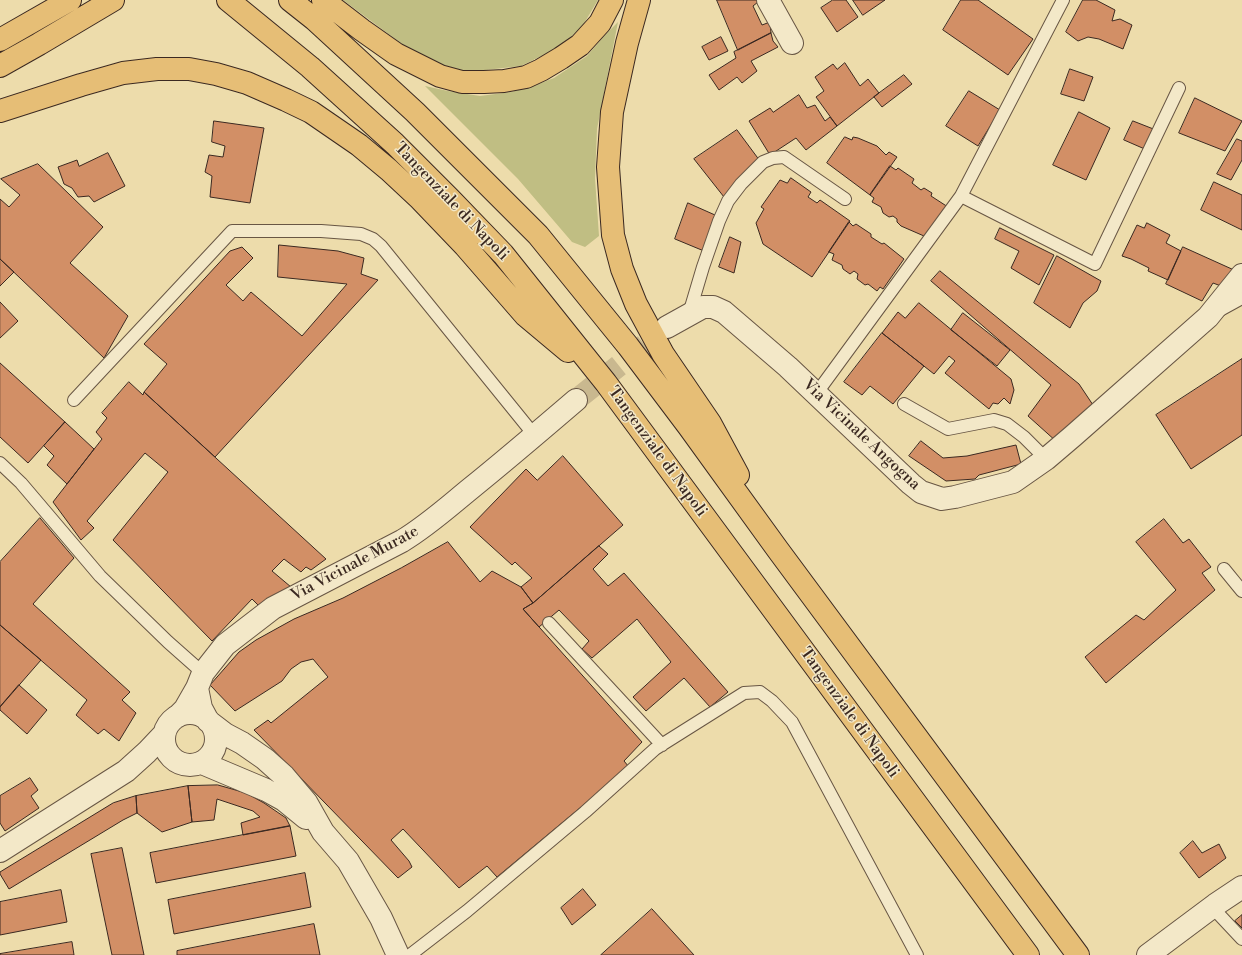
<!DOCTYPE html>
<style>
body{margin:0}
canvas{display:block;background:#eddcab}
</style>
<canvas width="1242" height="955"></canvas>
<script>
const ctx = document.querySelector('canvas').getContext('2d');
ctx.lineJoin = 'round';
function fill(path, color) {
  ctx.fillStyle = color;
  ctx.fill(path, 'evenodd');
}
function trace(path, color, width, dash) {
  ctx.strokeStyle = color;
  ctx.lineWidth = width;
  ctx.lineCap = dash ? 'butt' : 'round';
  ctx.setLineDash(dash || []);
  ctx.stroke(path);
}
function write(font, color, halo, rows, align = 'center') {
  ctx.font = font + ' "Libre Bodoni",serif';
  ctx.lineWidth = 3;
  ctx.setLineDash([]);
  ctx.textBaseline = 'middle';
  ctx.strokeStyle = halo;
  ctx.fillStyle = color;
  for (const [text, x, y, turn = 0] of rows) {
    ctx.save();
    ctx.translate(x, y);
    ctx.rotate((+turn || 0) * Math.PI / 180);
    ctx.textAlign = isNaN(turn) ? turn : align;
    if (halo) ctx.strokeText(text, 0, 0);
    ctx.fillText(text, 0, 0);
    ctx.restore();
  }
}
const green = new Path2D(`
 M343,0H598L583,25L562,46L521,66L468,72L422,59Z
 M618,22L597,129L595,178L599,236L585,247L572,242L518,179L425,86L448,91L480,96L511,92L533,86L554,78L587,56L605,35Z`);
const building = new Path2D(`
 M717,0H757L758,2L753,6L762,25L770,22L771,33L738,50Z
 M833,0H846L858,17L837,32L821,8Z
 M853,0H885L863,15Z
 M961,0H978L1033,39L1008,75L943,30Z
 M1083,0H1096L1115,10L1112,21L1120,19L1132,25L1123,49L1099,39L1088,37L1078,41L1066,32Z
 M771,33L773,41L778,47L751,61L757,71L742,83L737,77L719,90L709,75L736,58L734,52Z
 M721,37L728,51L709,60L702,47Z
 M845,63L860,86L868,79L879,93L837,126L816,97L824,91L815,77L833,64L837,69Z
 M1070,69L1093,77L1084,101L1061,94Z
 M904,75L912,84L882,107L874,97Z
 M969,91L1000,110L978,146L946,126Z
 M799,95L807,108L815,105L825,121L830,117L837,126L806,150L796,138L770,155L749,121L770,108L773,112Z
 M1195,98L1242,121L1225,151L1179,133Z
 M1079,112L1110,128L1086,180L1053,165Z
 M214,121L264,128L250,203L210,197L212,176L205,172L209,155L223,157L225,146L212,142Z
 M1133,121L1156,130L1147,150L1124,140Z
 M737,130L760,161L743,173L742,179L724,197L694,159Z
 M845,137L852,140L853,137L858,138L877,146L886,155L889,152L897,157L870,195L827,163Z
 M1237,139L1242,141V160L1231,180L1217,174Z
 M108,153L125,186L94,202L89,196L78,197L72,188L64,184L58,167L77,160L79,166Z
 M38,164L103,227L70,263L128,316L104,358L0,259V199L9,207L20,195L1,179Z
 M890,166L896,170L898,168L914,179L912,183L921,190L924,188L932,193L931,196L948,207L924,236L901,226L897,222V219L893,216L889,217L883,213L881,207L872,202L874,198L870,195Z
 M791,178L811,192L808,197L817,203L820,200L850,221L812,277L763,244L756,223L764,209L761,207L780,180L787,183Z
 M1214,182L1242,195V230L1201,210Z
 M688,203L715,215L704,251L675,239Z
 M849,222L853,226L856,224L871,234V237L882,244L884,243L904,259L883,289L880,287L877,291L868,284L865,285L857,279L858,274L854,271L850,274L843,269L842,265L832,260L834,254L829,252Z
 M1147,223L1170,235L1166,243L1181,251L1168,280L1148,271L1149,268L1131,259L1122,256L1137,225L1144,228Z
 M1000,228L1054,255L1039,285L1011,268L1019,251L995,239Z
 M730,237L741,242L734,273L719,267Z
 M279,245L338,251L364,258L361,274L378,280L215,457L144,392L167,364L144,344L230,251L242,247L253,258L226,285L243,301L251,292L302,336L347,284L278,277Z
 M1183,247L1234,270L1221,286L1213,283L1202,301L1166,284Z
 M1057,256L1101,281L1097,291L1083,303L1070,328L1034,303Z
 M0,259L14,272L0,286Z
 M940,271L1079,384L1097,411L1057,442L1028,416L1051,385L931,281Z
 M0,302L18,321L0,338Z
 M919,303L1011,379L1014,390L1010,404L1004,398L998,404L993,403L989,409L945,373L955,361L949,356L934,374L882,333L898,312L905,318Z
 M963,313L1010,350L997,366L951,330Z
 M882,333L924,366L893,404L870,386L862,395L844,382Z
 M1242,359V435L1191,469L1156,415Z
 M0,363L65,422L28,463L0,437Z
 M129,382L143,395L144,392L326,559L311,570L306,567L301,572L284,559L272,571L291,587L262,609L252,599L212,641L113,540L168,472L145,453L87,521L94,528L81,540L53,502L102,439L96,432L107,418L102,413Z
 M65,422L94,449L67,484L47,465L54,456L44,446Z
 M921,441L943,458L967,456L1016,445L1021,464L979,475L975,479L946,481L909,456Z
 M563,456L623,525L533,603L521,587L532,578L515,562L512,565L470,527L526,469L537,480Z
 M40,518L74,558L33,604L130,692L122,700L136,713L119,741L104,729L98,734L76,715L87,700L0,625V562Z
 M1164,519L1183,543L1189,539L1211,567L1202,573L1215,590L1106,683L1085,657L1136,615L1144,620L1176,590L1136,542Z
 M448,542L480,582L492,571L521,587L533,603L523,609L642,742L624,761L629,767L497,877L487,866L459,888L403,829L391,840L409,861L412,867L398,878L254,730L268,720L271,723L328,677L313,659L301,662L291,669L282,681L235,711L210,685L239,652L256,640L294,619L343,598L401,568Z
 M599,546L608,554L593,569L608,586L624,573L728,692L710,707L684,678L646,711L633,697L671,662L637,619L592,658L582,649L589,641L559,610L539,627L523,609L533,603Z
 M0,625L41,660L0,707Z
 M19,685L47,710L27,734L0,710V707Z
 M30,778L38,790L31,796L39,808L5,831L0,823V796Z
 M218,785L246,793L264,803L286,818L290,826L243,835L241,823L260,817L253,811L217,799L214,820L192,822L188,786Z
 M188,786L192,822L162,832L137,813L136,796Z
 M136,796L137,813L123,820L9,889L0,874V872L113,803Z
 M290,826L296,856L156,883L150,853Z
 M1193,841L1202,853L1219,844L1226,858L1199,878L1180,853Z
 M122,848L144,955H112L91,854Z
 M305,873L311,907L174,934L168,900Z
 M583,889L596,905L572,925L561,908Z
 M61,890L67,922L0,935V902Z
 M652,909L694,955H601Z
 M1242,915V928L1235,921Z
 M314,924L320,955H177V951Z
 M72,942L74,955H0V954Z`);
const minorTunnel = new Path2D(`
 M576,400L667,327`);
const service = new Path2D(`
 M961,196L1063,0
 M1220,310L1242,298
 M689,314L703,267L719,221L728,201L741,184L763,162L773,158L784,157L845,199
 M816,394L961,196L1095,264L1179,88
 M74,400L232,231H321L361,234L373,239L381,246L535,436
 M904,404L948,429L994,420L1007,424L1024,437L1046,459
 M0,463L21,483L100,576L168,642L203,673
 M1224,569L1242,591
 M549,623L662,745
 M1212,907L1242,939
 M410,955L467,911L585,812L655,749L744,693L760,692L772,701L792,722L917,955`);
const minor = new Path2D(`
 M768,0L792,43
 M667,327L703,307H713L724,312L788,367L911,484L921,492L942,499L955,497L1013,482L1046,459L1073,436L1208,317L1242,275
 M197,688L201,708L208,721L225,734L242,743L265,759L284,776L306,802L323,832L348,861L381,918L398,955
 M164 739a26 26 0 1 1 52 0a26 26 0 1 1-52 0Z
 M178,716L185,709L197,688L203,673L225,645L273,608L402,541C427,526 448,507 470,489C506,460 541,430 576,400
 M202,763L266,790L284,800L306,818
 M0,851L126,771L147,752L164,734
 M1148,955L1215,905L1242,887`);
const motorway = new Path2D(`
 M228,0L310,67L395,144L450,199L503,254L606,383L1028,955
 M290,0L314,19L415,112L538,235L628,346L689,427L778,550L1078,955
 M323,0L362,30L396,54L440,76L462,82H484L504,81L526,77L541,70L561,58L580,45L600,23L612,0
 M639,0L627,43L612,112L608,167L613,235L622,269L636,304L663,354L710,423L738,475
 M0,40L70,0
 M0,66L39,44L113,0
 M0,111L81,85L123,73L157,69H189L216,74L247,83L286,100L311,112L359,145L389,170L419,198L465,246L525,315L568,351`);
const streetNames = [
 ["Tangenziale di Napoli",451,202,46],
 ["Via Vicinale Angogna",861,435,43],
 ["Tangenziale di Napoli",657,452,54],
 ["Via Vicinale Murate",355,564,-28],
 ["Tangenziale di Napoli",849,713,54]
];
fill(green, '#c0be83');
fill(building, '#d28f66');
trace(building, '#3b2921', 1);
trace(minorTunnel, '#c9b88f', 22, [22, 11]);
trace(service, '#685644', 14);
trace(minor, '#685644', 24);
trace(motorway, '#3b2921', 24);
trace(service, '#f3e8c8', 12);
trace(minor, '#f3e8c8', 22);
trace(motorway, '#e6be76', 22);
write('16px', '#3b2921', '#f3e8c8', streetNames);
</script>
